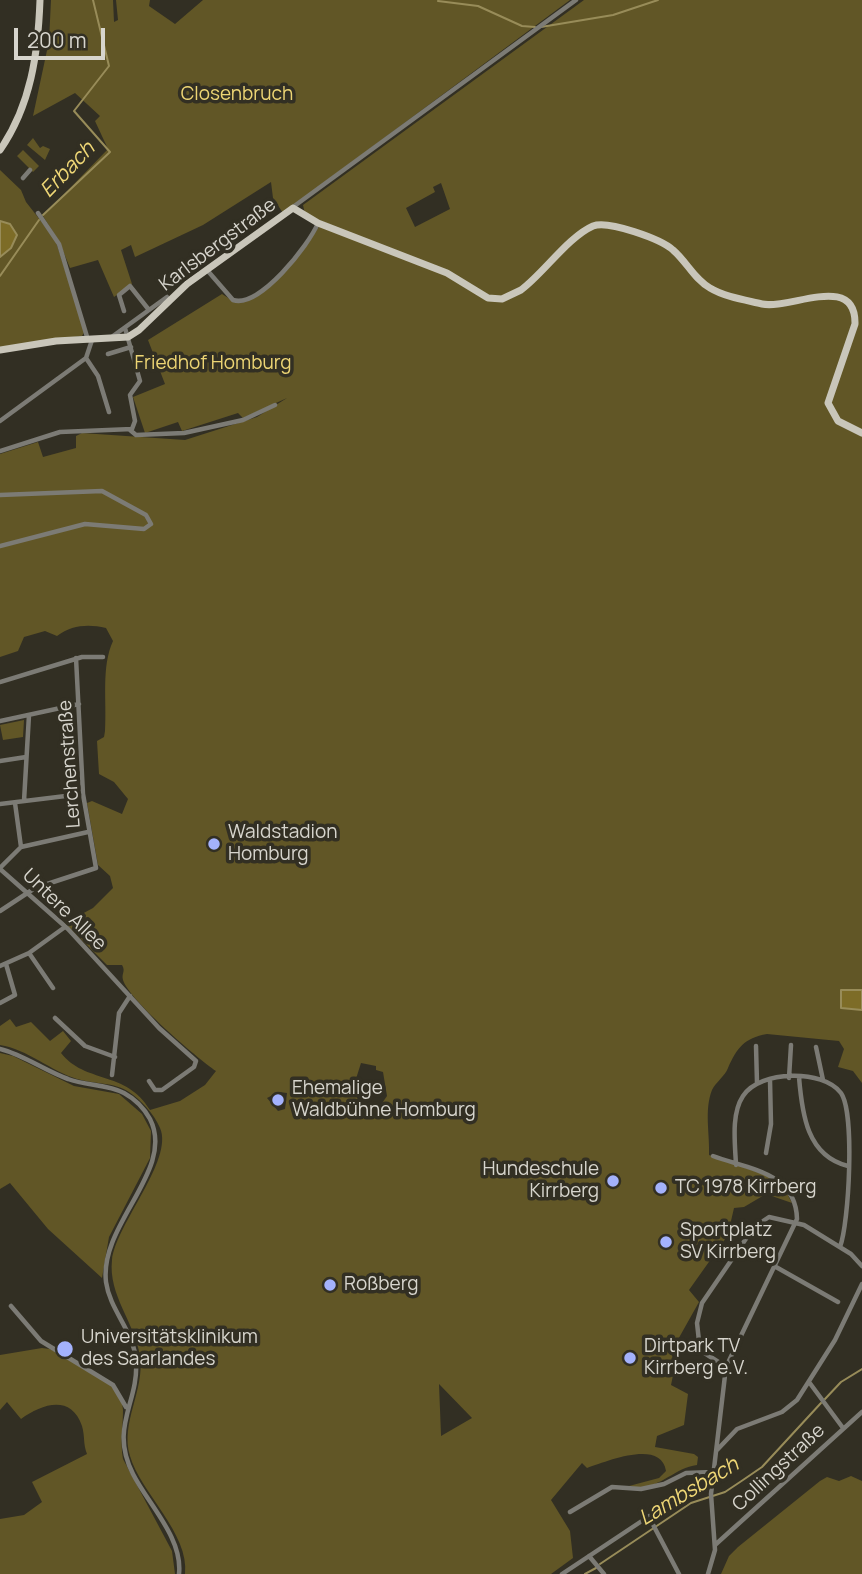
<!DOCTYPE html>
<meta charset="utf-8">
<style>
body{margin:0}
#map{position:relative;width:862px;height:1574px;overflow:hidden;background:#322f23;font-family:Manrope,sans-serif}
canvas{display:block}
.scale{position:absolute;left:14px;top:28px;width:91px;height:32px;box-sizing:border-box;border:4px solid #d7d5cd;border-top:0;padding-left:9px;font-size:21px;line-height:24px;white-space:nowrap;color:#d7d5cd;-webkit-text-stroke:5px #322f23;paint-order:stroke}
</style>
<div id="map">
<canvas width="862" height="1574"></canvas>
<div class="scale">200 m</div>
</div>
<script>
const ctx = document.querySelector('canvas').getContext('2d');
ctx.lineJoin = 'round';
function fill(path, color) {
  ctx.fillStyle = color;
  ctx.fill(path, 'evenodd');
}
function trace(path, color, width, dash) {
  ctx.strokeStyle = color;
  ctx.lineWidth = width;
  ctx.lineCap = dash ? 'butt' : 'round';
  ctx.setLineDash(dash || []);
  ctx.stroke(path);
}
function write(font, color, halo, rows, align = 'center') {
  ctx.font = font + ' Manrope,sans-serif';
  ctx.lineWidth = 7;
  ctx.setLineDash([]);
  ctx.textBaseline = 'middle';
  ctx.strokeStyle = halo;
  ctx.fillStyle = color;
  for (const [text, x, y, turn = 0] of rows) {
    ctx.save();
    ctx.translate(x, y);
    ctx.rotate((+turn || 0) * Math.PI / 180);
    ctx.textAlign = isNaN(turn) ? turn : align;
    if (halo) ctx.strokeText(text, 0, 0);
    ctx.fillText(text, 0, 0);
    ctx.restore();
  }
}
const green = new Path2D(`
 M51,0H113L114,22L118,20L116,0H150L149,6L175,24L203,0H570L283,213L273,198L271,182L203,225L135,257L131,245L121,250L132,284L114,297L98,260L70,268L59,241L43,216L108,149L95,121L100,116L75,93L33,116L49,41Z
 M584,0H862V1083L853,1071L838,1067L844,1049L839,1041L767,1034C744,1038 737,1048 728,1068C725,1076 716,1082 712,1090C704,1110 710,1134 709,1155L774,1178L781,1182L792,1203L766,1194L744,1207L734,1208L731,1221L733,1228L689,1290L699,1302L671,1352L675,1366L671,1385L688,1394L684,1425L657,1436L655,1447L694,1454L698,1457L697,1465C672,1468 658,1493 629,1486L659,1478L666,1471C661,1439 608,1461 587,1468L582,1463L551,1500L570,1531L573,1558L551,1574H185C190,1534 140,1492 130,1456C120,1422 145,1391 140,1356C135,1323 108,1295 112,1260C116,1224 174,1160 160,1128C154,1114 141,1100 129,1092C114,1082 94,1084 77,1079C51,1071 27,1049 0,1045V1026L10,1019L16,1027L31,1022L50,1041L63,1031L71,1041L61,1053C85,1084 126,1070 150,1110L180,1101L205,1085L216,1071C197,1058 129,1000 123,980C121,973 126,972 122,965H107L65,923L93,908L113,888L110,876L98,865L87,803L92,801L122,814L128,799L114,782L99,774L97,741L104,737L105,731C107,701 101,667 113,641L106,628C88,624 72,625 57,636L45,631L24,637L18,651L0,657V454L38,442L43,457L76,448V436L82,433L185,440L257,417L287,398L243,418L238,413L182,431L178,422L145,433L133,397L165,384L148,340L222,294L236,303C263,304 307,248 319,226L376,244L305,214L303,205ZM441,183L450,209L415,227L406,208L435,192L433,187ZM361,1063L376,1066V1070L383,1072L387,1096L380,1106L362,1108L350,1083L355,1082ZM279,1092L287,1093L285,1109L278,1111L267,1098ZM439,1384L472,1418L441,1436V1435Z
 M33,138L40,148L43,146L50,149L45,160L27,145Z
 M23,150L39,166L33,172L17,156Z
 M0,170L21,190L26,202L55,239L85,331L82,336L0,347Z
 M24,720L23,737L3,740L0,725Z
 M0,1053L13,1056L74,1086L119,1094L142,1114L151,1131L150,1158L109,1237L102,1278L48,1229L10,1183L0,1189Z
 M42,1348L50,1349C73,1362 123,1378 123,1410C123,1427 120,1442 123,1459L172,1551L175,1574H0V1519L24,1515L42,1502L32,1482L87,1454C83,1444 85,1436 82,1426C71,1394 42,1404 21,1419L7,1402L0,1410V1355Z
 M851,1476L862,1481V1574H721L729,1556L738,1547L820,1481L827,1477L839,1481Z`);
const water = new Path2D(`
 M0,221L10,224L17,235L11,248L0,257Z
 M841,990H862V1010L841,1008Z`);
const stream = new Path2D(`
 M438,1L478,6L522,26L535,27
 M541,27L613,15L658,0
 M43,215L110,152L74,111L109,66L93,0
 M0,276L39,220
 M825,1399L841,1382L862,1369
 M600,1564L691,1503L725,1492L743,1480L762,1467L821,1403
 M585,1574L596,1568`);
const minor = new Path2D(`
 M23,178L30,170
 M293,207L576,0
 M38,213L59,244L88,340
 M207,270L233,300C259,309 309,245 318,223
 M124,311L119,295L130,286L149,310
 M113,336L167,297
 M108,354L131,347
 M86,358L98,376L109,412
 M0,421L86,358L92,340
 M130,430L136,435L184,433L243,420L275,405
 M0,451L60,432L132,429L135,421L130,395L140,381L125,328
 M0,495L102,491L146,515L151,524L144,529L85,524L0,546
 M0,682L82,657H103
 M0,721L79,704
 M0,761L26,757
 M24,801L29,715
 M15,803L21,847
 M0,804L82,794
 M21,847L88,832
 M0,868L21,847
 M0,869L68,929L159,1028L196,1061L194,1067L162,1090H155L149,1081
 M0,911L35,888L96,868L83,794L76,658
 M29,953L53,988
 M0,966L29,953L65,927
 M0,1003L15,995L6,964
 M55,1018L85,1046L115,1057
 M756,1046L757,1083
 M816,1047L823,1080
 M0,1049C24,1055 45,1071 68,1079C86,1086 107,1084 124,1093C135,1099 144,1108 150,1119C176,1170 99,1224 106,1282C110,1311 134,1331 136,1361C139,1403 109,1427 133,1474C148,1504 183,1538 179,1574
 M112,1075L119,1013L130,996
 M799,1077C802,1114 807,1156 848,1166
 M789,1078L791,1045
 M766,1153L771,1124L770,1080
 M736,1165C735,1143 731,1114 743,1096C760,1070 823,1069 841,1093C855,1113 849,1223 840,1247
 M776,1267L838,1302
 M11,1306L41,1341L113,1385L126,1407
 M726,1367L700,1350L697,1323L702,1303L754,1227L769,1217L804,1225L851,1254L862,1266
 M809,1382L843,1428
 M717,1450L737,1429L782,1412L797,1400L835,1340L862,1284
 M570,1512L612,1487L641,1489L664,1484L686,1473L713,1472
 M649,1517L679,1574
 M715,1545L862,1412
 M589,1556L604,1574
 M562,1574L714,1473
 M708,1574L715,1550L711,1494L726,1367L797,1219C796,1172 748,1169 713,1156`);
const major = new Path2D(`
 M0,150C31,105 38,54 40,0
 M0,350L56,341L128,337L139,330L187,284L293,208L318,223L447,273L488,298L502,299L521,290C543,274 568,237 593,226C608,220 661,239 673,250C687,262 694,279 710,288C725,297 745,300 762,304C790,310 856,272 855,324L828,403L838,421L862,433`);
const markers = [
 [214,844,7,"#a4b2fc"],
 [278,1100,7,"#a4b2fc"],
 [613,1181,7,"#a4b2fc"],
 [661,1188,7,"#a4b2fc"],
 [666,1242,7,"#a4b2fc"],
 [330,1285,7,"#a4b2fc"],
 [65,1349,9,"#a4b2fc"],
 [630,1358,7,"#a4b2fc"]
];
const parkNames = [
 ["Closenbruch",237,95],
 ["Friedhof Homburg",213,364]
];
const streetNames = [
 ["Karlsbergstraße",218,245,-37],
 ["Lerchenstraße",70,764,-94],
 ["Untere Allee",64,910,44],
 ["Collingstraße",779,1468,-43]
];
const poiNames = [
 ["Waldstadion",228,833],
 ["Homburg",228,855],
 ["Ehemalige",292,1089],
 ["Waldbühne Homburg",292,1111],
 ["Hundeschule",599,1170,"right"],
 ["Kirrberg",599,1192,"right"],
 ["TC 1978 Kirrberg",675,1188],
 ["Sportplatz",680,1231],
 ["SV Kirrberg",680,1253],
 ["Roßberg",344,1285],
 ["Universitätsklinikum",81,1338],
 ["des Saarlandes",81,1360],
 ["Dirtpark TV",644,1347],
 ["Kirrberg e.V.",644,1369]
];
const waterNames = [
 ["Erbach",68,170,-46],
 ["Lambsbach",689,1492,-31]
];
fill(green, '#615626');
fill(water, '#7d6c27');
trace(water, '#988c59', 2);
trace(stream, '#988c59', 2);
trace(minor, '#7c7b75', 4.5);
trace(major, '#c9c6ba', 7);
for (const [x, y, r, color] of markers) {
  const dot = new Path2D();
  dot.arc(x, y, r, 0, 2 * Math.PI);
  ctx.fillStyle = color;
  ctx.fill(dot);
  trace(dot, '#322f23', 2.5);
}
write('19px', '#edd574', '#322f23', parkNames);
write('19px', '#d7d5cd', '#322f23', streetNames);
write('19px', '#d7d5cd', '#322f23', poiNames, 'left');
write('italic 21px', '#efd776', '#322f23', waterNames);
</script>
